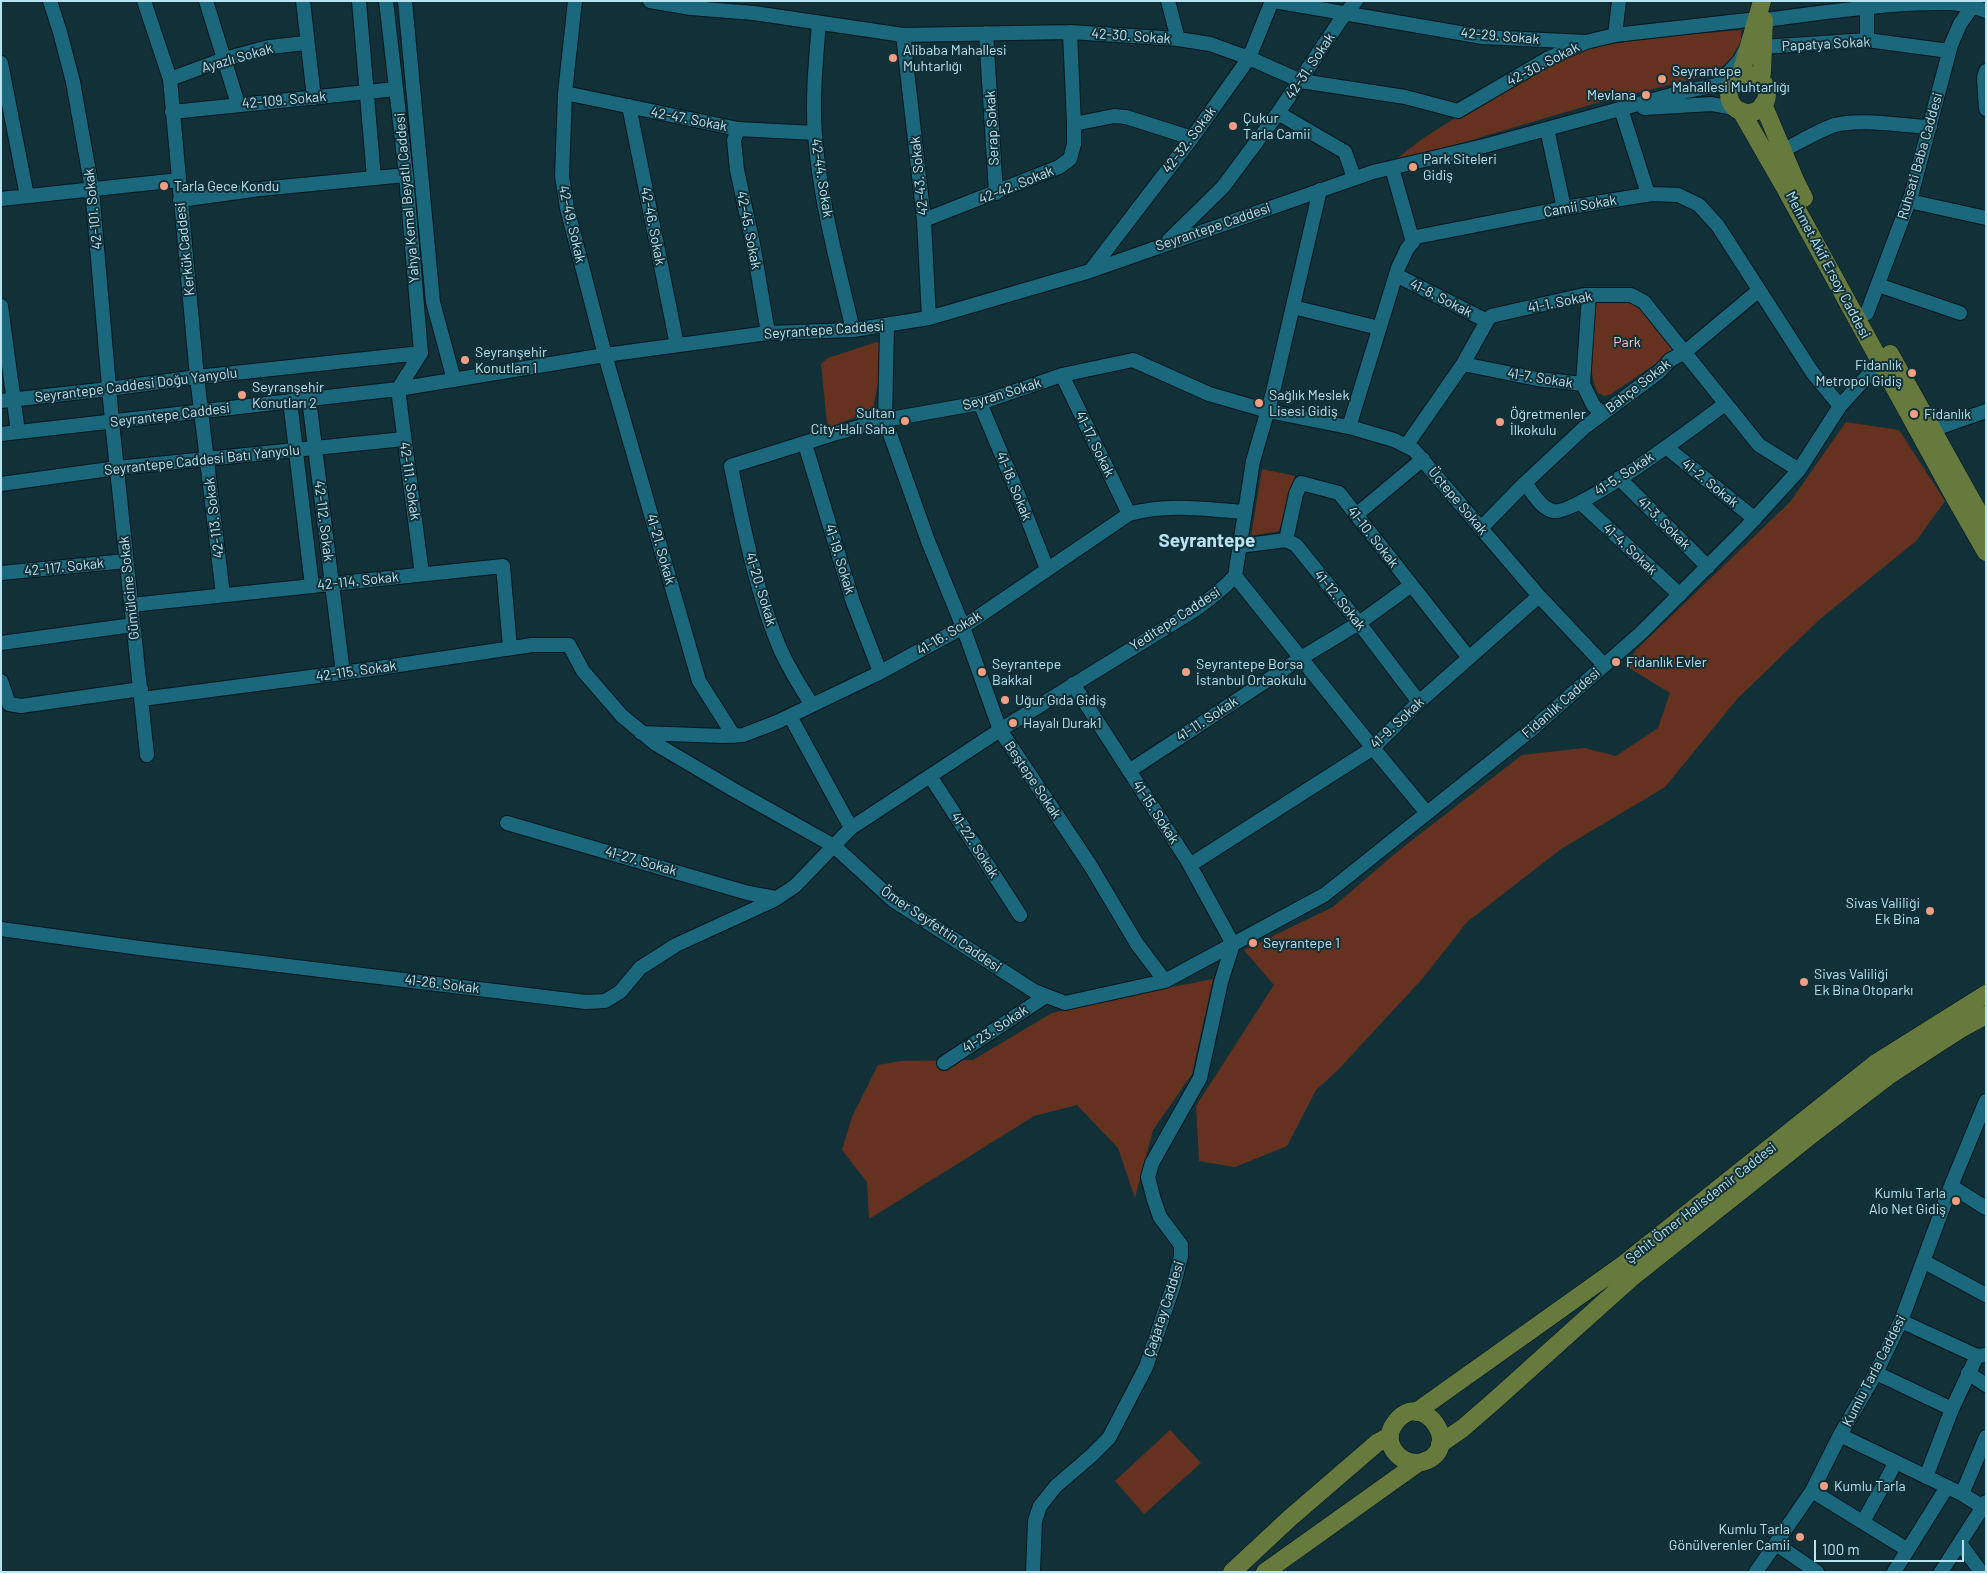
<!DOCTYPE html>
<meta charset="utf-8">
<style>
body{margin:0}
#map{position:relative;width:1987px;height:1573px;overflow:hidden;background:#123038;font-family:Barlow,sans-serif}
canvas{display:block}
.frame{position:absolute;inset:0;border:2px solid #b8e3f1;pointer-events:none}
.scale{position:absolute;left:1814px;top:1540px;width:150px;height:22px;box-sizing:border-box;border:2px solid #b8e3f1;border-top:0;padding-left:6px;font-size:15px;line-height:18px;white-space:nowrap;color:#b8e3f1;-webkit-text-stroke:4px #123038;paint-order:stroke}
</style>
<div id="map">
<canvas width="1987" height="1573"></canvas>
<div class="frame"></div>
<div class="scale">100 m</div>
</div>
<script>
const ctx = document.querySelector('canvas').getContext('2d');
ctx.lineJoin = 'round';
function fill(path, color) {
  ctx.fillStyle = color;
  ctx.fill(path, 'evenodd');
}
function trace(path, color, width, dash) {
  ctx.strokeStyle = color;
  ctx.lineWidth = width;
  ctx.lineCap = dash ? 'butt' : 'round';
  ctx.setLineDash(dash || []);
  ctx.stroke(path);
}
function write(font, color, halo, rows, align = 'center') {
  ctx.font = font + ' Barlow,sans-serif';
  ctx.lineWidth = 4;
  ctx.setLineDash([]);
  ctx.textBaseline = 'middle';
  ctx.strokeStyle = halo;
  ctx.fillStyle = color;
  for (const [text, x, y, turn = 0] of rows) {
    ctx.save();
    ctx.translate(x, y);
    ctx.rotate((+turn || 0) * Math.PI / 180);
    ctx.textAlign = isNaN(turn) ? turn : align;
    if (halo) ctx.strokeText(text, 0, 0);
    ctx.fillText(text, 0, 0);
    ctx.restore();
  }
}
const green = new Path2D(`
 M1741,30V46L1729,63L1697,78L1593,104L1390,164L1422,139L1466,111L1553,62L1585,48L1661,37Z
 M1623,295L1643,305L1674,346L1673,352L1611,394L1605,396L1598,393C1586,372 1592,321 1593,296Z
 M877,342L885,345L873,409L832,427L827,423L821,364L828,358Z
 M1846,422L1899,430L1945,501L1916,541L1820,619L1737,699L1665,787L1561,849L1467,922L1423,978L1337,1071L1316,1090L1287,1146L1235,1167L1199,1161L1196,1106L1274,985L1244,950L1333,907L1397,852L1522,755L1584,748L1616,756L1658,728L1670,693L1626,666L1636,650L1790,502Z
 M1262,469L1295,476L1279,531L1251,536Z
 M1213,979L1192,1074L1153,1130L1135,1198L1118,1148L1077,1105L1034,1116L869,1219L867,1182L842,1150L852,1117L878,1065L901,1061L973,1060L1052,1013L1161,989Z
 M1170,1430L1201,1463L1144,1514L1115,1481Z`);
const minor = new Path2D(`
 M50,1L60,32L73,82L92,189L112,422L147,755
 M144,1L170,79L197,377L223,595
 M206,1L238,104
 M303,1L314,98
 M359,1L374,178
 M386,1L406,175L421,353L398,389L422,574
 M405,1L433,302L454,380
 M575,1L565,93L562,176L567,208L605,355L699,681L734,736
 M650,1L691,8L754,13L903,35L1070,32L1178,39L1210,44L1249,58L1301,81L1405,97L1458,111L1547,59L1586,42
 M1168,1L1178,39
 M1274,1L1483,37L1586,42L1615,35L1757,19
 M1867,1V40
 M1764,20C1812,14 1859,7 1906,4C1934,3 1960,0 1986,11
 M819,23C816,60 812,98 815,135C820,201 838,266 853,330
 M1070,32L1074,124
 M986,33L996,193
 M903,35L924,220L929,318
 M1615,35L1619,1
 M1763,47L1867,40L1949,51
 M1,63L27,196
 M1986,71L1984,78L1986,109
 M170,79L224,59L269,47L306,43
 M1716,86L1740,60L1744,52
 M565,93L738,129L815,133
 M629,106L677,345
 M1644,108L1712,104L1737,109
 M1621,109L1648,194
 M172,112L396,89
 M1278,113L1345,152L1354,178
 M738,129L734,140L737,170L753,244L768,333
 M1547,129L1564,208
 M1782,151C1800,142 1817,131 1835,125C1860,118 1903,126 1930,127
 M1392,168L1413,242
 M1,199L179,180
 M180,200L260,189L406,175
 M1909,201L1986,218
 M924,220L1059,167L1070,159L1074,144V124L1114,116L1126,117L1192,138
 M1169,240L1223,187L1278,113L1344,15L1356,1
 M1091,270L1192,138L1249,58L1272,1
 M1396,275L1487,321
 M1878,285L1960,313
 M1,306L18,432
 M1293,307L1379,328
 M1867,313L1911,196L1951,45L1960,24L1976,1
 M887,326L885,420L928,541L963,627L1000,730L1090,865L1137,944L1165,981
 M1463,364L1537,379L1583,384L1593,405L1602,414
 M1062,375L1129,514
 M1583,384L1589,295
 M309,399L343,673
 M1,401L109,389L197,377L421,353
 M290,401L312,586
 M980,403L1016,489L1047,569
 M1349,427L1398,268L1407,249L1416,237L1564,208L1652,194L1678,195L1699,205L1718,226L1812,372L1840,406
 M1932,430L1986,411
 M1,434L398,389L605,355L768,333L853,330L929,318L1090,271L1373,172L1484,146L1686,91L1733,82
 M805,444L853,602L880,672
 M1406,446L1463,364L1487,321L1491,316L1584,295H1631L1644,302L1759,445L1799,470
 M1666,447L1755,519
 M1619,478L1708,567
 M1525,483C1533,493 1541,509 1554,511C1576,516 1701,422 1725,404
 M1,484L117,468L404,439
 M1581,503L1680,595
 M1356,515L1423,459
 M1481,528L1525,483L1586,426L1659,372L1670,360L1685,352L1758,291
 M1286,540L1296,494L1301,483L1339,493L1469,658
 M1239,546L1286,540L1296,545L1359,623L1419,702
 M1,573L126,561
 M1235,576L1373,748L1427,813
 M131,605L503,566L510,648
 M1,643L133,625
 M1,681L9,704L21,706L141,689
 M1073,684L1187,860L1233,944
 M142,699L372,669L532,645H569L583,671L622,716L656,744L734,790L834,846L893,900L1034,991L1065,1003L1165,981L1324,895L1347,877L1531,730L1642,632L1745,529L1799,470L1840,406L1880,362
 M812,705C801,688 790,670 781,651C757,595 743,526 731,466L833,434L885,420L980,403L1062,375L1133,360L1209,394L1268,411L1353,428L1394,440L1414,450L1539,596L1604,665
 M790,716L851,828
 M641,733L723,736L743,735L777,722L877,674L963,627L1129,514C1167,503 1205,509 1244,512
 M1129,771L1301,658L1359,623L1410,586
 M930,776L1020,915
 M507,823L748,893L776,898
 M1190,865L1373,748L1419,702L1539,596
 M1,929L147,949L586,1002L605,1001L620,992L640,968L676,945L774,900L795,886L851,828L1000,730L1193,611C1209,600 1222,590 1235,576L1253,461L1272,396L1320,190
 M944,1063L1046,996
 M1951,1186L1986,1208
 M1923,1261L1986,1295
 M1901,1321L1977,1356
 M1876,1373L1952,1409
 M1968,1373L1986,1385
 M1840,1435L1962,1494L1986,1509
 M1926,1477L1952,1409L1977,1356L1986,1355
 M1812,1491L1908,1550
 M1962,1494L1986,1437
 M1863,1522L1896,1462
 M1960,1543L1981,1572
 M1776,1544L1817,1572
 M1033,1572L1035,1521L1040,1506L1056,1486L1091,1456L1109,1438L1146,1367L1174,1284L1181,1256V1245L1160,1217L1154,1200L1148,1177L1152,1163L1200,1078L1221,982L1233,944
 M1756,1572L1812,1491L1840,1435L1876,1373L1901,1321L1951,1186L1986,1101
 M1894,1572L1947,1487
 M1941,1572L1986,1502`);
const major = new Path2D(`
 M1729 94a19 19 0 1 1 38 0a19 19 0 1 1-38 0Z
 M1740,77L1762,1
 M1759,79L1762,73L1764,20
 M1763,104L1795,180L1804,198
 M1741,111L1784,186L1955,498L1986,552
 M1890,354L1986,526
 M1416,1412L1624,1264L1876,1063L1986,994
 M1440,1444L1463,1428L1493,1402L1630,1279L1815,1132L1888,1076L1962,1028L1986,1015
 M1232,1572L1290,1518L1377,1443L1390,1436
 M1265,1572L1418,1463C1469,1454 1423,1384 1395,1423C1381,1441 1397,1463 1418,1463`);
const markers = [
 [893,58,5,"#f39f83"],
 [1662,79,5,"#f39f83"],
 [1646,95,5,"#f39f83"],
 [1233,126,5,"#f39f83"],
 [1413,167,5,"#f39f83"],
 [164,186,5,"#f39f83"],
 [465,360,5,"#f39f83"],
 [1912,373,5,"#f39f83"],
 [242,395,5,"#f39f83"],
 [1259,403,5,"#f39f83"],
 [1914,414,5,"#f39f83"],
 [905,421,5,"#f39f83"],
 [1500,422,5,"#f39f83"],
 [1616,662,5,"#f39f83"],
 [982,672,5,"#f39f83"],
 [1186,672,5,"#f39f83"],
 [1005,700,5,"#f39f83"],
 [1013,723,5,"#f39f83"],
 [1930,911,5,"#f39f83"],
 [1253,943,5,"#f39f83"],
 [1804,982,5,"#f39f83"],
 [1956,1201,5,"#f39f83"],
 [1824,1486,5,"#f39f83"],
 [1800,1537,5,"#f39f83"]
];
const streetNames = [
 ["42-30. Sokak",1131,36,4],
 ["42-29. Sokak",1500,36,5],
 ["Papatya Sokak",1826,44,-3],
 ["Ayazlı Sokak",237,58,-16],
 ["42-30. Sokak",1543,64,-27],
 ["42-31. Sokak",1310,66,-56],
 ["42-109. Sokak",284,100,-5],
 ["42-47. Sokak",689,119,11],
 ["Serap Sokak",992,128,-93],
 ["42-32. Sokak",1189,140,-53],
 ["Ruhsati Baba Caddesi",1920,156,-74],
 ["42-43. Sokak",919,176,-96],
 ["42-44. Sokak",822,178,81],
 ["42-42. Sokak",1016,185,-22],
 ["Yahya Kemal Beyatlı Caddesi",407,198,-95],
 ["Camii Sokak",1580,206,-10],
 ["42-101. Sokak",93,209,-96],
 ["42-49. Sokak",572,224,77],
 ["42-46. Sokak",653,226,79],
 ["Seyrantepe Caddesi",1213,227,-19],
 ["42-45. Sokak",749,230,79],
 ["Kerkük Caddesi",185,249,-96],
 ["Mehmet Akif Ersoy Caddesi",1828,265,62],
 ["41-8. Sokak",1441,298,27],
 ["41-1. Sokak",1560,302,-11],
 ["Seyrantepe Caddesi",824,330,-4],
 ["41-7. Sokak",1540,378,9],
 ["Seyrantepe Caddesi Doğu Yanyolu",136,385,-7],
 ["Bahçe Sokak",1638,386,-38],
 ["Seyran Sokak",1002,394,-17],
 ["Seyrantepe Caddesi",170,415,-7],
 ["41-17. Sokak",1095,444,64],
 ["Seyrantepe Caddesi Batı Yanyolu",202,460,-6],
 ["41-5. Sokak",1624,474,-33],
 ["42-111. Sokak",410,481,82],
 ["41-2. Sokak",1710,483,39],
 ["41-18. Sokak",1014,486,68],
 ["Üçtepe Sokak",1458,501,50],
 ["42-113. Sokak",214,518,-97],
 ["42-112. Sokak",324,521,83],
 ["41-3. Sokak",1664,523,45],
 ["41-10. Sokak",1373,537,52],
 ["41-21. Sokak",661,549,74],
 ["41-4. Sokak",1630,549,43],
 ["41-19. Sokak",840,559,73],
 ["42-117. Sokak",64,567,-6],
 ["42-114. Sokak",358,581,-6],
 ["Gümülcine Sokak",129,588,-96],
 ["41-20. Sokak",761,589,73],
 ["41-12. Sokak",1340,600,51],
 ["Yeditepe Caddesi",1175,619,-33],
 ["41-16. Sokak",949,633,-31],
 ["42-115. Sokak",356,671,-8],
 ["Fidanlık Caddesi",1561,703,-41],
 ["41-11. Sokak",1207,719,-33],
 ["41-9. Sokak",1397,723,-43],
 ["Beştepe Sokak",1033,780,56],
 ["41-15. Sokak",1156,812,57],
 ["41-22. Sokak",975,845,57],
 ["41-27. Sokak",641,861,16],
 ["Ömer Seyfettin Caddesi",941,929,34],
 ["41-26. Sokak",442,984,7],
 ["41-23. Sokak",995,1029,-33],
 ["Şehit Ömer Halisdemir Caddesi",1701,1203,-38],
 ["Çağatay Caddesi",1164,1309,-72],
 ["Kumlu Tarla Caddesi",1874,1371,-63]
];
const poiNames = [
 ["Alibaba Mahallesi",903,50],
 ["Muhtarlığı",903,66],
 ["Seyrantepe",1672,71],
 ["Mahallesi Muhtarlığı",1672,87],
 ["Mevlana",1636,95,"right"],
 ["Çukur",1243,118],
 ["Tarla Camii",1243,134],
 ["Park Siteleri",1423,159],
 ["Gidiş",1423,175],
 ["Tarla Gece Kondu",174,186],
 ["Seyranşehir",475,352],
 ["Konutları 1",475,368],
 ["Fidanlık",1902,365,"right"],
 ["Metropol Gidiş",1902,381,"right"],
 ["Seyranşehir",252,387],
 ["Konutları 2",252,403],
 ["Sağlık Meslek",1269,395],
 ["Lisesi Gidiş",1269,411],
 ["Sultan",895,413,"right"],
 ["City-Halı Saha",895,429,"right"],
 ["Öğretmenler",1510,414],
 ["İlkokulu",1510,430],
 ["Fidanlık",1924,414],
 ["Fidanlık Evler",1626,662],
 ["Seyrantepe",992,664],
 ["Bakkal",992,680],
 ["Seyrantepe Borsa",1196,664],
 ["İstanbul Ortaokulu",1196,680],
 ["Uğur Gıda Gidiş",1015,700],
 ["Hayalı Durak1",1023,723],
 ["Sivas Valiliği",1920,903,"right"],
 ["Ek Bina",1920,919,"right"],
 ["Seyrantepe 1",1263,943],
 ["Sivas Valiliği",1814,974],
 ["Ek Bina Otoparkı",1814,990],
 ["Kumlu Tarla",1946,1193,"right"],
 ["Alo Net Gidiş",1946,1209,"right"],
 ["Kumlu Tarla",1834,1486],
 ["Kumlu Tarla",1790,1529,"right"],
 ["Gönülverenler Camii",1790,1545,"right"]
];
const parkNames = [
 ["Park",1627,342]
];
const districtNames = [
 ["Seyrantepe",1207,541]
];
fill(green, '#663220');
trace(minor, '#00171f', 16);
trace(major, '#00171f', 19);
trace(minor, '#1b677b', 14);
trace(major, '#677a3d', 18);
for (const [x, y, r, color] of markers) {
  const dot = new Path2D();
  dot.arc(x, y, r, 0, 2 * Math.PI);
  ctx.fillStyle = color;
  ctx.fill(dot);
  trace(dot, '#123038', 2);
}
write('14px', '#b8e3f1', '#123038', streetNames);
write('14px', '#b8e3f1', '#123038', poiNames, 'left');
write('14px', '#fccdbd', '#123038', parkNames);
write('bold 19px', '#b8e3f1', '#123038', districtNames);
</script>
